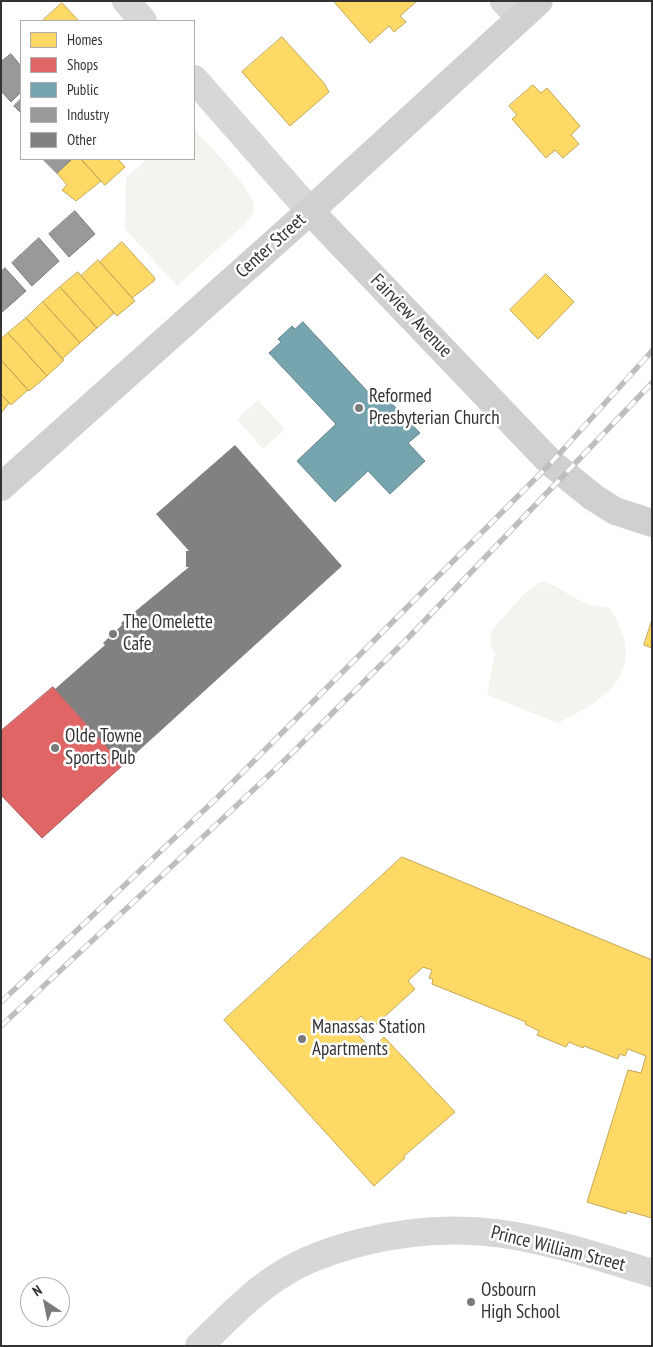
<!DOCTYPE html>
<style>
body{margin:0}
#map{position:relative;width:653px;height:1347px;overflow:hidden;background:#fff;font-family:"PT Sans Narrow",sans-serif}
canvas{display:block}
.frame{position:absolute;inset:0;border:2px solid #333;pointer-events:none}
.legend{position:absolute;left:20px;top:20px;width:175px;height:140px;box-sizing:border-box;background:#fff;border:1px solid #adadad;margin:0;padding:6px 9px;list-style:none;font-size:15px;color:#333}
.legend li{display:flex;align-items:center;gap:10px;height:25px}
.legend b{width:25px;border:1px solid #adadad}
.north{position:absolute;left:20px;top:1277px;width:50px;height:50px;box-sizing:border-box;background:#fff;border:1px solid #adadad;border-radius:50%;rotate:326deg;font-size:14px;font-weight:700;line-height:20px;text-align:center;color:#333}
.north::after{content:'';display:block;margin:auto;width:18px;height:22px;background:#7a7a7a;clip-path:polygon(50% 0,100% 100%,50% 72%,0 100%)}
</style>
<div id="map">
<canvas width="653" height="1347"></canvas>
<div class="frame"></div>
<ul class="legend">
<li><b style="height:14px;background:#ffd966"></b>Homes</li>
<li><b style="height:14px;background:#e06666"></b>Shops</li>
<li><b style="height:14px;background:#76a5af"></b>Public</li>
<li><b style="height:14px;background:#999"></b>Industry</li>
<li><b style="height:14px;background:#818181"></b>Other</li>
</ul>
<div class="north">N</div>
</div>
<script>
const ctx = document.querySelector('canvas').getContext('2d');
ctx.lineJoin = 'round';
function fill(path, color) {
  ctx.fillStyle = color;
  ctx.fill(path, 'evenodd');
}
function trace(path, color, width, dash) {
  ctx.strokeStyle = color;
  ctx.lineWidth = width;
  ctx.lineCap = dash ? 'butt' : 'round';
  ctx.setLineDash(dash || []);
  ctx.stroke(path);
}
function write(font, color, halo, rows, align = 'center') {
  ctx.font = font + ' "PT Sans Narrow",sans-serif';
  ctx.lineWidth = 5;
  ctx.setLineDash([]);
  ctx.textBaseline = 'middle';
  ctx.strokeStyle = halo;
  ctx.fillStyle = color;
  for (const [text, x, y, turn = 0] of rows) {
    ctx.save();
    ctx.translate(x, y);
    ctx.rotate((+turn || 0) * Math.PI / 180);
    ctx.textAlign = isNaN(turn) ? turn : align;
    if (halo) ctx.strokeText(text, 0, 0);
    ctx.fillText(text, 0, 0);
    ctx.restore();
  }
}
const green = new Path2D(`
 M194,129C206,142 253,190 254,205C255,213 250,219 244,225L177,286L125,229L126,178L147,159H194Z
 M258,400L285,429L263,449L237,419Z
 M540,582C555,582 565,594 579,600C589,605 599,607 610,608C648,669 612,697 558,723L487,695L495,653L490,644L492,630L524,594Z`);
const homes = new Path2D(`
 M336,1H417L400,16L406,22L394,32L389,26L370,43L335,3Z
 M62,3L78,20L76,21H42Z
 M282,37L324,83L329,92L290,126L242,72Z
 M533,85L541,93L547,88L580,126L571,135L579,144L563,158L555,150L546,158L512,119L517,115L509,106Z
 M72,159H81L101,181L76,201L62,190L67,185L57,173Z
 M81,159H118L125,167L105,185Z
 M122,242L155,278L154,281L132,298L100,262Z
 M98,260L135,301L117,316L81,276Z
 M78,272L114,313L97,328L60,287Z
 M546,274L574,302L538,339L510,310Z
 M60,287L97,328L80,343L43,302Z
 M43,302L80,343L62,359L26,318Z
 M26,318L64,360L47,376L8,333Z
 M8,333L47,376L29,391L1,360V339Z
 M1,360L28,390L11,405L1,394Z
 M1,394L9,403L1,413Z
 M652,620V648L644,645Z
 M402,857L652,960V1218L627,1211L626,1214L587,1202L628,1070L641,1073L646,1056L628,1049L625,1056L620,1054L618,1059L584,1046L583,1048L569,1042L566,1047L537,1035L539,1031L525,1024L526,1022L432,984L433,979L429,978L432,970L423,967L408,981L415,989L372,1028L361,1016L350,1026L371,1049L384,1037L455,1112L404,1156L405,1158L374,1186L224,1020Z`);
const shops = new Path2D(`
 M53,687L123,765L42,838L1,795V731Z`);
const public = new Path2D(`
 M303,322L369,393L376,387L420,433L408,443L425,461L390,494L368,471L335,502L297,461L336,424L269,353L281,342L278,339L292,326L295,329Z`);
const industry = new Path2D(`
 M11,54L21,66V92L11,102L1,91V62Z
 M21,99V113L14,106Z
 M43,159H72L57,173Z
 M75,211L95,234L69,257L49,234Z
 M39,238L59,261L32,286L12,263Z
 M5,268L26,291L1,313V272Z`);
const building = new Path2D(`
 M235,445L342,566L123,765L55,689L105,645L103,643L122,625L121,623L189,567H186V551H189L156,514Z`);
const minor = new Path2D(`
 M504,1L520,18`);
const tertiary = new Path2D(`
 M126,1L143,21
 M194,79L310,211
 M199,1346C225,1321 251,1293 282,1274C307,1258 335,1249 363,1242C473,1214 547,1241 652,1273`);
const secondary = new Path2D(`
 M310,211L551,463L593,497L615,511L652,523
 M1,487L310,211L539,1`);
const rail = new Path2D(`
 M1,1002L219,796L551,463L652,351
 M1,1026L282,763L409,637L652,383`);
const markers = [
 [359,408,5,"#7a7a7a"],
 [113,634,5,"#7a7a7a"],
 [55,748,5,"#7a7a7a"],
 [302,1039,5,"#7a7a7a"],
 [471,1302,5,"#7a7a7a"]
];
const streetNames = [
 ["Center Street",271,246,-42],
 ["Fairview Avenue",411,316,46],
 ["Prince William Street",558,1249,14]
];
const poiNames = [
 ["Reformed",369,397],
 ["Presbyterian Church",369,419],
 ["The Omelette",123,623],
 ["Cafe",123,645],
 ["Olde Towne",65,737],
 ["Sports Pub",65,759],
 ["Manassas Station",312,1028],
 ["Apartments",312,1050],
 ["Osbourn",481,1291],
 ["High School",481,1313]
];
fill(green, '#f1f5ed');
fill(homes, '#ffd966');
trace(homes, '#c2a757', 1);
fill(shops, '#e06666');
trace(shops, '#ac5757', 1);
fill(public, '#76a5af');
trace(public, '#62838a', 1);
fill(industry, '#999');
trace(industry, '#7a7a7a', 1);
fill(building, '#818181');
trace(minor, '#d7d7d7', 28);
trace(tertiary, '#d7d7d7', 28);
trace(secondary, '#d0d0d0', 28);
trace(rail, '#bebebe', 5.5);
trace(rail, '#fff', 4, [11]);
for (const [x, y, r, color] of markers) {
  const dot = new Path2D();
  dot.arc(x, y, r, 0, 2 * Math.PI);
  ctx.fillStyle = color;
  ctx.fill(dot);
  trace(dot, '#fff', 2);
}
write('19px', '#333', '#fff', streetNames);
write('19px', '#333', '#fff', poiNames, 'left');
</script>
